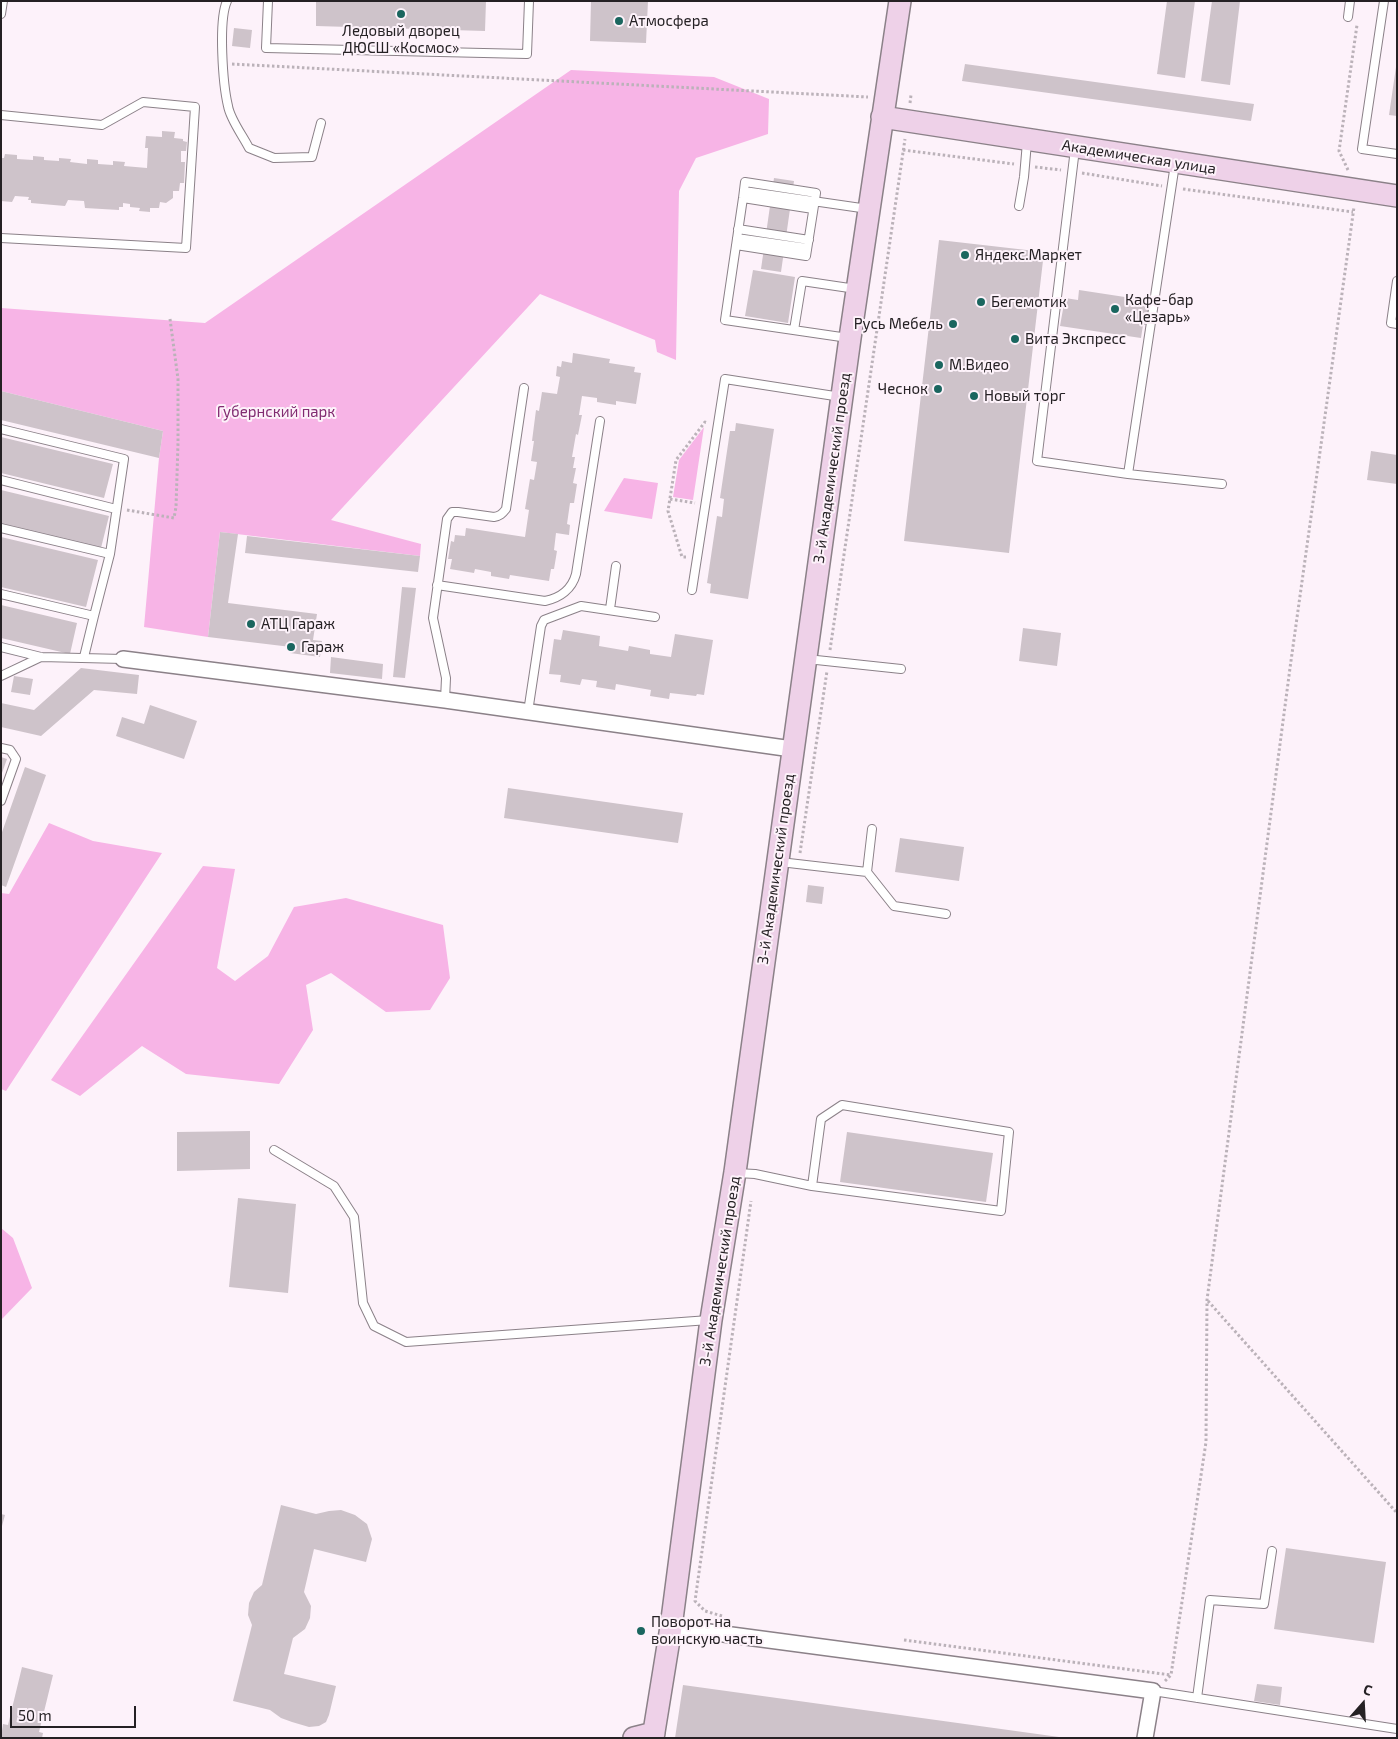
<!DOCTYPE html>
<meta charset="utf-8">
<style>
body{margin:0}
#map{position:relative;width:1398px;height:1739px;overflow:hidden;background:#fdf2fa;font-family:"Exo 2",sans-serif}
canvas{display:block}
.frame{position:absolute;inset:0;border:2px solid #252124;pointer-events:none}
.north{position:absolute;left:1338px;top:1679px;width:50px;height:50px;-webkit-text-stroke:4px #fdf2fa;paint-order:stroke;rotate:19deg;font-size:14px;font-weight:700;line-height:20px;text-align:center;color:#252124}
.north::after{content:'';display:block;margin:auto;width:18px;height:22px;background:#252124;clip-path:polygon(50% 0,100% 100%,50% 72%,0 100%)}
.scale{position:absolute;left:10px;top:1706px;width:126px;height:22px;box-sizing:border-box;border:2px solid #252124;border-top:0;padding-left:6px;font-size:15px;line-height:18px;white-space:nowrap;color:#252124;-webkit-text-stroke:4px #fdf2fa;paint-order:stroke}
</style>
<div id="map">
<canvas width="1398" height="1739"></canvas>
<div class="frame"></div>
<div class="north">С</div>
<div class="scale">50 m</div>
</div>
<script>
const ctx = document.querySelector('canvas').getContext('2d');
ctx.lineJoin = 'round';
function fill(path, color) {
  ctx.fillStyle = color;
  ctx.fill(path, 'evenodd');
}
function trace(path, color, width, dash) {
  ctx.strokeStyle = color;
  ctx.lineWidth = width;
  ctx.lineCap = dash ? 'butt' : 'round';
  ctx.setLineDash(dash || []);
  ctx.stroke(path);
}
function write(font, color, halo, rows, align = 'center') {
  ctx.font = font + ' "Exo 2",sans-serif';
  ctx.lineWidth = 4;
  ctx.setLineDash([]);
  ctx.textBaseline = 'middle';
  ctx.strokeStyle = halo;
  ctx.fillStyle = color;
  for (const [text, x, y, turn = 0] of rows) {
    ctx.save();
    ctx.translate(x, y);
    ctx.rotate((+turn || 0) * Math.PI / 180);
    ctx.textAlign = isNaN(turn) ? turn : align;
    if (halo) ctx.strokeText(text, 0, 0);
    ctx.fillText(text, 0, 0);
    ctx.restore();
  }
}
const green = new Path2D(`
 M571,70L714,77L769,99L768,134L696,158L679,191L676,360L657,352L655,340L540,294L331,520L421,544L420,556L220,532L208,637L144,627L159,458L163,431L1,391V308L205,323Z
 M704,427L693,500L673,497L679,460Z
 M624,478L658,483L652,519L604,511Z
 M49,823L93,841L162,853L6,1091L1,1089V893L9,894Z
 M203,866L235,869L217,968L235,981L268,956L294,907L346,898L443,925L450,978L430,1010L386,1012L331,973L306,985L313,1030L279,1084L186,1074L142,1046L80,1096L51,1080Z
 M1,1228L13,1238L32,1288L1,1320Z`);
const building = new Path2D(`
 M316,1H486L485,31L316,26Z
 M591,1H648L646,43L590,41Z
 M1167,1H1195L1185,78L1157,74Z
 M1212,1H1240L1230,85L1201,81Z
 M234,28L252,30L250,48L232,46Z
 M965,64L1254,104L1251,121L962,81Z
 M1396,67H1397V116L1389,115Z
 M162,131L175,132L174,138L183,139V141L187,142L186,151H181V162H185L184,183H180L179,191H173V198L166,203L160,202L159,208H150V212L139,211L140,208L130,207V204L123,203V207H119V210L85,208L84,201L68,200L65,206L31,203V200H28L29,197L15,196L12,202L1,201V158H4L5,154L17,155V159L33,160V156L44,157V160L59,161V158L71,159L70,162L87,164V159L98,160V164L113,165V161L125,162L124,166L147,168L148,148H145L146,136L162,137Z
 M774,178L794,181L781,272L761,269Z
 M939,240L1044,252L1009,553L904,541Z
 M753,270L795,277L788,323L745,316Z
 M1079,290L1151,301L1148,325H1143L1141,338L1060,326L1065,298L1078,300Z
 M573,353L610,359L609,363L635,367L634,372L641,373L636,404L616,401V405L597,402V398L582,396L579,415H582L578,435L576,434L572,457H575L573,468H576L573,483L577,484L574,503H570L567,524L570,525L569,535L556,533L554,550L557,551L554,569H551L549,581L510,575L509,579L491,576V572L475,569L474,573L450,569L452,559H448L451,541L454,542L455,535L465,536L466,528L525,537L529,510L525,509L530,479L534,480L537,462L531,461L534,441H532L536,410L539,411L542,392L557,394L560,377L556,376L557,366L561,367L562,361L572,363Z
 M1,391L163,431L159,458L1,420Z
 M736,423L774,429L748,599L710,593L711,584L707,583L717,516L722,517L724,499L720,498L730,431H735Z
 M1,437L113,464L104,498L1,473Z
 M1371,451L1397,455V484L1367,480Z
 M1,490L109,516L101,548L1,524Z
 M220,532L238,534L228,603L317,614L313,640L322,641L320,657L290,653L291,647L208,637Z
 M247,536L420,556L418,572L245,553Z
 M1,537L98,560L86,607L1,587Z
 M402,587L416,588L405,678L393,677Z
 M1,605L77,623L70,654L1,638Z
 M1023,628L1061,633L1057,666L1019,661Z
 M563,630L600,636L599,646L628,651L629,646L650,650V654L671,657L675,634L713,640L704,695L697,694L696,696L670,693L669,699L650,696L651,690L616,684L615,690L596,687L597,681L582,679L580,685L560,682L561,675L549,674L554,639L561,640Z
 M331,657L383,664L382,679L330,673Z
 M81,668L139,675L137,694L94,690L41,736L1,727V703L34,710Z
 M14,676L33,679L30,695L11,692Z
 M150,705L197,721L184,759L116,736L122,717L144,724Z
 M1,757L7,759L2,773H1Z
 M25,767L46,775L6,887L1,885V835Z
 M508,788L683,813L678,843L504,818Z
 M900,838L964,847L959,881L895,872Z
 M808,885L824,887L822,904L806,902Z
 M250,1131V1169L177,1171V1132Z
 M847,1132L993,1153L986,1202L840,1182Z
 M238,1198L296,1204L288,1293L229,1287Z
 M281,1505L316,1514L329,1511L341,1510L355,1515L367,1524L372,1539L366,1562L314,1549L304,1592L311,1606L310,1618L305,1629L293,1638L284,1674L336,1686L329,1715L326,1722L319,1726L309,1727L292,1722L281,1718L270,1710L233,1701L252,1625L248,1615L249,1603L254,1592L262,1585Z
 M1,1514L5,1515L2,1526H1Z
 M1286,1548L1386,1562L1374,1643L1274,1629Z
 M22,1667L53,1675L39,1732L43,1733L42,1738H1L3,1724L8,1725Z
 M1257,1684L1282,1687L1280,1705L1254,1701Z
 M683,1685L1059,1737V1738H675Z`);
const path = new Path2D(`
 M232,64L868,97
 M910,103L911,95
 M903,150L1014,164
 M1035,167L1061,170
 M1348,170L1339,151L1357,25
 M1082,173L1162,186
 M1183,189L1353,212
 M670,499L695,503
 M127,510L174,518L176,507L178,443V379L170,319
 M686,557H682L668,511L676,460L705,422L707,423
 M830,650L905,139
 M800,853L827,671
 M1208,1301L1397,1513
 M722,1616L705,1611L695,1601L751,1201
 M904,1640L1171,1675
 M1165,1681L1171,1675L1206,1442L1207,1300L1290,668L1354,207`);
const lane = new Path2D(`
 M227,1C218,21 223,85 228,106C230,119 243,136 249,148L274,158L312,157L321,123
 M268,1L266,48L527,54L529,1
 M1384,1L1362,149L1397,154
 M1,14L3,1
 M1348,17L1350,1
 M1,115L102,125L143,102L195,107L186,248L1,238
 M1075,149L1037,461L1128,474L1222,484
 M744,191L868,209
 M743,198L813,209
 M1019,206L1024,177L1027,142
 M738,229L809,240
 M737,238L807,248
 M736,245L806,256L816,193L745,182L743,198L725,320L848,338
 M1397,281L1391,323L1397,324
 M794,330L802,281L856,289
 M1,429L124,459L110,554L1,528
 M1128,474L1175,164
 M1,480L116,509
 M437,585L545,601C560,598 572,589 576,574L600,421
 M692,590L725,379L841,397
 M1,594L94,616L84,657
 M610,609L616,566
 M94,616L110,554
 M1,647L41,657L123,659
 M807,659L901,669
 M1,676L41,657
 M445,700L446,678L433,618L447,519L452,512H458L494,517C500,516 502,514 506,509L524,388
 M528,712L541,626L544,620L581,606L655,617
 M1,748L10,750L16,759L1,801
 M780,862L867,872L872,829
 M867,872L894,906L946,914
 M274,1150L334,1186L354,1217L363,1303L374,1326L406,1342L709,1320
 M737,1173L755,1174L812,1186L1001,1211L1009,1132L842,1105L821,1119L812,1186
 M1153,1691L1397,1729
 M1197,1698L1210,1600L1264,1604L1272,1551`);
const street = new Path2D(`
 M123,659L445,700L792,749
 M671,1627L1153,1691L1145,1738`);
const secondary = new Path2D(`
 M882,117L1397,196
 M634,1738L654,1733
 M653,1738L671,1627L711,1320L735,1172L850,338L900,1`);
const markers = [
 [401,14,5,"#1a665f"],
 [619,21,5,"#1a665f"],
 [965,255,5,"#1a665f"],
 [981,302,5,"#1a665f"],
 [1115,309,5,"#1a665f"],
 [953,324,5,"#1a665f"],
 [1015,339,5,"#1a665f"],
 [939,365,5,"#1a665f"],
 [938,389,5,"#1a665f"],
 [974,396,5,"#1a665f"],
 [251,624,5,"#1a665f"],
 [291,647,5,"#1a665f"],
 [641,1631,5,"#1a665f"]
];
const poiNames = [
 ["Атмосфера",629,21],
 ["Ледовый дворец",401,31,"center"],
 ["ДЮСШ «Космос»",401,48,"center"],
 ["Яндекс.Маркет",975,255],
 ["Кафе-бар",1125,300],
 ["«Цезарь»",1125,317],
 ["Бегемотик",991,302],
 ["Русь Мебель",943,324,"right"],
 ["Вита Экспресс",1025,339],
 ["М.Видео",949,365],
 ["Чеснок",928,389,"right"],
 ["Новый торг",984,396],
 ["АТЦ Гараж",261,624],
 ["Гараж",301,647],
 ["Поворот на",651,1622],
 ["воинскую часть",651,1639]
];
const streetNames = [
 ["Академическая улица",1139,157,9],
 ["3-й Академический проезд",832,468,-82],
 ["3-й Академический проезд",776,869,-82],
 ["3-й Академический проезд",720,1271,-81]
];
const parkNames = [
 ["Губернский парк",276,412]
];
fill(green, '#f7b4e6');
fill(building, '#cec3ca');
trace(lane, '#8b8188', 10);
trace(street, '#8b8188', 18);
trace(secondary, '#8b8188', 24);
trace(path, '#bbb2b9', 3, [2.5, 2.5]);
trace(lane, '#fff', 8);
trace(street, '#fff', 15);
trace(secondary, '#eed1e8', 21);
for (const [x, y, r, color] of markers) {
  const dot = new Path2D();
  dot.arc(x, y, r, 0, 2 * Math.PI);
  ctx.fillStyle = color;
  ctx.fill(dot);
  trace(dot, '#fdf2fa', 2);
}
write('15px', '#252124', '#fdf2fa', poiNames, 'left');
write('15px', '#252124', '#fdf2fa', streetNames);
write('15px', '#812b71', '#fdf2fa', parkNames);
</script>
